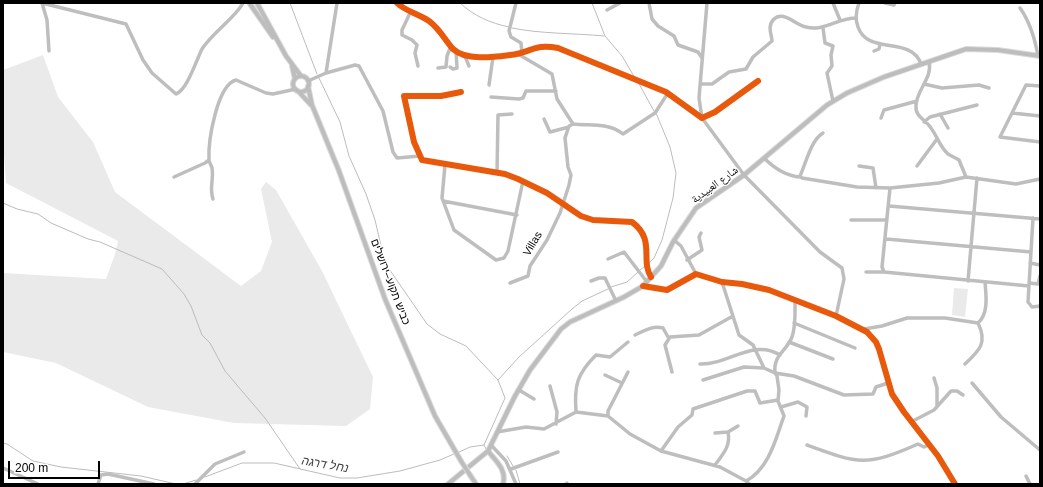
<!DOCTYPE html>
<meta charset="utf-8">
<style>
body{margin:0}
#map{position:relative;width:1043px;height:487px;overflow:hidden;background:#fff;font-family:Helvetica,sans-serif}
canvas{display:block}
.frame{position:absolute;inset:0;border:4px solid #000;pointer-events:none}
.scale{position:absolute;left:8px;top:461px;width:92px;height:18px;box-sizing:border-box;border:2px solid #000;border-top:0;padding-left:5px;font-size:12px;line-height:14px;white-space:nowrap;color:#000;-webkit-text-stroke:3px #fff;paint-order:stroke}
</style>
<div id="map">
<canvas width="1043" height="487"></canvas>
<div class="frame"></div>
<div class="scale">200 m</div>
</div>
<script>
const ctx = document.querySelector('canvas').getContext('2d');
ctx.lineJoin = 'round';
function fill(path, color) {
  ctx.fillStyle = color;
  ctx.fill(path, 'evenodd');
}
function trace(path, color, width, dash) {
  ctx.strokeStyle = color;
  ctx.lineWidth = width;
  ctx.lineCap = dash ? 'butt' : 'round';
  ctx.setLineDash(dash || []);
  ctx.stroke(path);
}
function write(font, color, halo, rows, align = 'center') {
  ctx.font = font + ' Helvetica,"Noto Naskh Arabic","Noto Sans Hebrew",sans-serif';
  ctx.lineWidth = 3;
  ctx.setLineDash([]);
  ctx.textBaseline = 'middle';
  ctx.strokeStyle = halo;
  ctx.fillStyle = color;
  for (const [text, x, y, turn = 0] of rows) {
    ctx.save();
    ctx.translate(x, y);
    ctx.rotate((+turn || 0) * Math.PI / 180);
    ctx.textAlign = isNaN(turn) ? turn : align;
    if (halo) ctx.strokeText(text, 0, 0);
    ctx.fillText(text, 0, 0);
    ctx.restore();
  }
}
const green = new Path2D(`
 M43,55L58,97L93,142L115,192L241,286L261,271L272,242L261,189L266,182L276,190L322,271L373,377L370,409L346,426L234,423L148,407L56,363L3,352V273L106,279L115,254L118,241L6,183L3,140V70Z
 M954,288L968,289L965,317L952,315Z`);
const stream = new Path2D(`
 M290,3L317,74
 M460,3C474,16 490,23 509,27
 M592,3L605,36L622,56L635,78
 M512,28C541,34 573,33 604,36
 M319,78L340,122L349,156L366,194L375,220L385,263L427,324L440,334L466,346L498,380L505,398L484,445
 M638,82L654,111
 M3,203L17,209L38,214L51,223L88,239L100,242L162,269L184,294L191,306L202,335L210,343L225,371L265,418L300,469
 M648,264L654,258L662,240L673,198L676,173L670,147L656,113
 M640,270L645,266
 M611,287L627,282L638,272
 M498,380L519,357L572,309L582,301L608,289
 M3,443L7,444L33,461L61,467L141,476L176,484
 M457,453L470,447L484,445L486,449
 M507,456L513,466
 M516,470L520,484
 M205,477L242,463H274L340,478H357L400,471L440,460L454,454
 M183,484L196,480`);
const minor = new Path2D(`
 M42,3L126,24L143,60L152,73L176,94C187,90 196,61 202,49C212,33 236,17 243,3
 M42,3L47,20L49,51
 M397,3C405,11 419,14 429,21C439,28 445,40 453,49C466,61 494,57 510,55C531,53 534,43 558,48L666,92L702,118L715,112L758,81
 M516,3L509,31L511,37L521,43L522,53
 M649,3L652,19L658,26L674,36L678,45L698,52L702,58
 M707,3L699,98L702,118L744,175L820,252L842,268L844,279L836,316
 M833,3L840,20
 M859,3C856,11 855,19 858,27C868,56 911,35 921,64
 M885,3L894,5L895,3
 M1020,8C1030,22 1035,39 1038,56
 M607,10L620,3
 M411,11L402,30V35L412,40L417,45L415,53L418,66
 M823,28L825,43L833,46L831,55L832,66L827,73L833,101
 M874,51L879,49L880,44
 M464,54L469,66
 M929,62C933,78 916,90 916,106C915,117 926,120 931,128C937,136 940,147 948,154C951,156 956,158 959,160L966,177
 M450,67L453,69L457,68L456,50
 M438,68L446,67L447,56L451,46
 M326,73L355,65L359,66L383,111L393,152L397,158L420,156
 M308,81L326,73L337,3
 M700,84H712L729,72L746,69L753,57L772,41C772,35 767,27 773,20C783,9 795,25 806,27C823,32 838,18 856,18
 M924,84L942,88L979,85L989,88
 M489,85L493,57
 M1040,86L1026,85L1000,137L1040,142
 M461,92L441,96H404L414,142L422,160L505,174L518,179L547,193L581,216L593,220L632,222C656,240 640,260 651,277
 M491,97L519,99L523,98L526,91H556
 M1012,113L1040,116
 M940,114L948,128
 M881,118L884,110L917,101
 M544,119L550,132L569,127
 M924,122L930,117L977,105
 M573,124C590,126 608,122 623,134L655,113L668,93
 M823,133C811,140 806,163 800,176L802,178L857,187L890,188L939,183L966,177L1016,184L1040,179
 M764,158C774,168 786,176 800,177
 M445,165L442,198L454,230L496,260L504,258L508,251L523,181
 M859,166L873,168L876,188
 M917,166L937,139
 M497,173L498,115L512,114
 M174,177L205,163L209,160
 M890,188L882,267L884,272L1029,286
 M213,199C209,187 214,180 212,168C212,166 209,163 209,160C208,141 217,85 236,80L266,93L273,94L296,89
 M443,201L517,215
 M889,206L1040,219
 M1033,218L1028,302L1032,307L1040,306
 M851,220H887
 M886,239L1031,252
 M674,240L681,246L696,274
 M608,259L624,252L647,282
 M687,260L702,250L699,237L701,233
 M1030,263L1040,265
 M866,272H884
 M591,281L599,278H605L616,301
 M968,281L977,178
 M722,282L739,335L753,345L764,368L775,373L777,376L779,390L778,401L784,416C776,438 769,469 746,481
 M510,283L528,276L530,266L547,240L560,213L569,185L571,175L568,167L565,138L569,126L573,124L557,99L552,74L518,54
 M1029,283L1038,284L1040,276
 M643,286L667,290L696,274L722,282L742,284L769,290L836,316L867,332L876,342L879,349L892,394L904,412L938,456L955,484
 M795,300C795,312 796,326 792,337C786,352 773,355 775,373L794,376L844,395L873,394L876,387L888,383
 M794,323L855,348
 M864,329L882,326L907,318H945L978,323C989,313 986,295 985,282
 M635,335C644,331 653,325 663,328L668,337H670
 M789,342L833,359
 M700,364C728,365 753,338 780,355
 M965,364C979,351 988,343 978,323
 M672,372L665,345L670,337L699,335L733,316
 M605,375L622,383
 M934,378L937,388V406
 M703,380L744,367L764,368
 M972,383L1001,417L1040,450
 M550,386L557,412L556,424
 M519,390L534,399
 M781,407L798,402L807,407L806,416
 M576,412C574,385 577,374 596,355L610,357L628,342
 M608,416V411L628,372
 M911,422L934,410L951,391H957L963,395
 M497,432L526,427L544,429L576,412L608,416L630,434L661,451L720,467L746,481L749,484
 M715,433L728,432L738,426
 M491,445L506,461L516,484
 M807,445C859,464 866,467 918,444L924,447L929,445
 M661,451L678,427L692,415L693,409L747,391H755L760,403L778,400
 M715,465C723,454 731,446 728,432
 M3,468L38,484
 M511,469L558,452
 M1026,476L1030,484
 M98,484L101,475L108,474L154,484
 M195,484L215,464L244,452
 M566,484L567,483`);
const major = new Path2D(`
 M257,3L286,56L301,76
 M250,4L273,37
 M292,66L295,79
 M293 84a8 8 0 1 1 16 0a8 8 0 1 1-16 0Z
 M308,86L312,105L339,171L385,299L435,416L461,461
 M298,91L311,105
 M488,451C496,461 507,470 503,484
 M470,475L476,484
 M448,484L488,451L515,396L530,370L561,329L570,322L624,297L643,286L661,266L673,242L696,208L744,175L827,105L847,93L884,77L966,49L998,50L1040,56`);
const majorBridge = new Path2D(`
 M461,461L470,475`);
const cycleway = new Path2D(`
 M397,3C405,11 419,14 429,21C439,28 445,40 453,49C466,61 494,57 510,55C531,53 534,43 558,48L666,92L702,118L715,112L758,81
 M461,92L441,96H404L414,142L422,160L505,174L518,179L547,193L581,216L593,220L632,222C656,240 640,260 651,277
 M643,286L667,290L696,274L722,282L742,284L769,290L836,316L867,332L876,342L879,349L892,394L904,412L938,456L955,484`);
const streetNames = [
 ["شارع العبيدية",715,185,-36],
 ["Villas",533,244,-59],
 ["כביש תקוע–ירושלים",390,282,69]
];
const waterNames = [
 ["נחל דרגה",325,465,10]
];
fill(green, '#eaeaea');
trace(stream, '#bcbcbc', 1);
trace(major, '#dbdbdb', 6);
trace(minor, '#bebebe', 3.5);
trace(major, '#bdbdbd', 4);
trace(majorBridge, '#dbdbdb', 6, []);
trace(majorBridge, '#bdbdbd', 4);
trace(cycleway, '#e8590c', 6);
write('11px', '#000', '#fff', streetNames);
write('italic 12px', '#404040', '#fff', waterNames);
</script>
